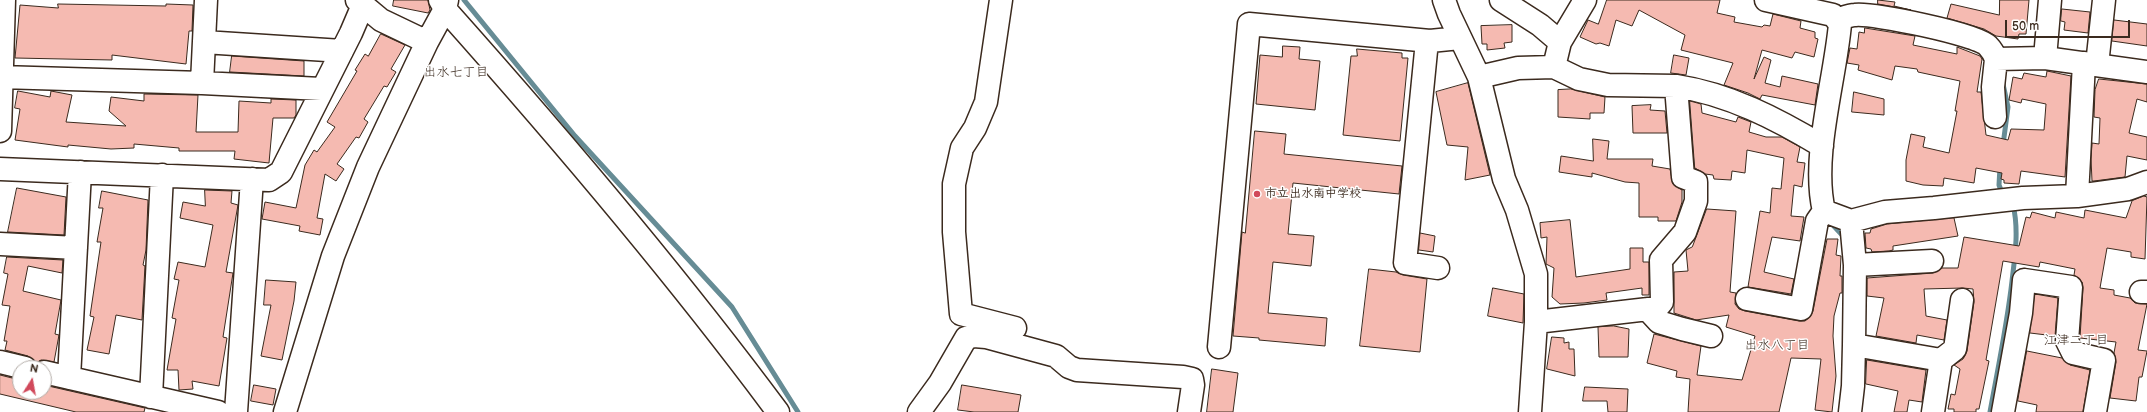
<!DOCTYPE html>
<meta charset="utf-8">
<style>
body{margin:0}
#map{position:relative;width:2147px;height:412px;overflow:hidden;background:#fff;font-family:"Balsamiq Sans",sans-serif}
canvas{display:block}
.north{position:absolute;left:12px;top:360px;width:40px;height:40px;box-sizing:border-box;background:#fff;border:1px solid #b1aaa5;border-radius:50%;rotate:11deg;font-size:11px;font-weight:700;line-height:16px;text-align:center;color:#3b2a1e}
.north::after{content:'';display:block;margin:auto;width:14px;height:18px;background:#d1495b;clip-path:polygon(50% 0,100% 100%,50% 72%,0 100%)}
.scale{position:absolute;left:2005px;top:20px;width:125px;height:18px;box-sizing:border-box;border:2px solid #3b2a1e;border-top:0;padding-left:5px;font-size:12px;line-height:14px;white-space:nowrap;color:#3b2a1e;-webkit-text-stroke:3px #fff;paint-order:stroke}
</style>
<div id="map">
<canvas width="2147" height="412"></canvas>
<div class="north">N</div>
<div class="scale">50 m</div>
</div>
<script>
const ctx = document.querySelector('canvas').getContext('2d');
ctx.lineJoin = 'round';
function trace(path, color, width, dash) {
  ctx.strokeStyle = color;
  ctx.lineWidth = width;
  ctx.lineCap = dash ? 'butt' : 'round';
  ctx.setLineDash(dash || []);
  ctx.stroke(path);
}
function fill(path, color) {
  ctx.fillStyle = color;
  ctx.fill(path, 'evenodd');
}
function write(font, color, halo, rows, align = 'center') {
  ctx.font = font + ' "Balsamiq Sans","Klee One",sans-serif';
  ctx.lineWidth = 3;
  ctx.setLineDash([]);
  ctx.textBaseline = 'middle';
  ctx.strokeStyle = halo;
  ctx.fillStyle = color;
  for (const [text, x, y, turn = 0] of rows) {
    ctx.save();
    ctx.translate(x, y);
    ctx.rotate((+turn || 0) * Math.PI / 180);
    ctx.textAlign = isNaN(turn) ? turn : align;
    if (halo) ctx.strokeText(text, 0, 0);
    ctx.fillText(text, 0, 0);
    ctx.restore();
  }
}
const stream = new Path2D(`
 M464,0L575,136L732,307L798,412
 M2003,84L2008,107L2003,145
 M2000,167L1999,185L2002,193L2005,194
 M1830,222L1844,237
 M1990,412C1998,368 2007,325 2012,281C2015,256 2019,229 2013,205`);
const building = new Path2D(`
 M394,0H428L430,10L428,13L393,6Z
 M1607,0H1720L1717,13L1735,17L1734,22L1762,27L1764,25L1770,26L1773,14L1801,21L1800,28L1815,32V38L1818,39L1814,57L1795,52L1792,58L1762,50L1754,79L1764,57L1771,60L1765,83L1780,87L1782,76L1818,84L1815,105L1762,95L1760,99L1748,93L1724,85L1733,63L1681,50L1685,35L1639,10L1632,26L1616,20L1609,46L1600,43L1596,44L1580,37L1588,20L1598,24Z
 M1878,0L1895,2L1894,6L1911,10L1878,4Z
 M2000,0H2029L2026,34H2019L2018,39L1996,36L1984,29L1947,18L1951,4L1999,15Z
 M58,4L166,6V4L193,5L192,31H189L186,64L112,55V60L15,58L20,5L58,8Z
 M2062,9L2090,12L2088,33L2064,30L2065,22L2061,21Z
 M2114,20L2147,24V46L2112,41Z
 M1512,25V42L1504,43L1505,48L1487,50V44H1482L1481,26Z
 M1865,28L1915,36L1913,45L1957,54V47L1980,56L1982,59L1977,92H1981L1986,135L2008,140L2011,129L2044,130L2046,104L2022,99L2021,103L2009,100L2013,77L2022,79L2024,73L2046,77L2047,71L2071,76L2065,177L2021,171L2019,184L2004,183V180L2001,179L2002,173L1976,168L1974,183L1944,178L1943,186L1923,185L1906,181V160L1911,134L1925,137L1923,147L1949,153L1957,111H1955L1960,81L1918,72L1917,69L1895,66L1892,80L1858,70L1859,65L1847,63L1850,48L1857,49L1859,32L1864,33Z
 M381,34L405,45L391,69L396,72L387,87L384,86L364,119L368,122L359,138L356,137L337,164L344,169L336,181L325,174L317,218L323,219L320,235L299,231L300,226L262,219L265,202L296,208L305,165L314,150L317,152L335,127L327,122L357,71L355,70L365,54L368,56Z
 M1283,46L1300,47L1299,59L1320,61L1315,110L1256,104L1260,55L1282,57Z
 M1357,49L1402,53V58H1408L1400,141L1343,135L1351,56H1357Z
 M1674,55L1689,58L1686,75L1671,73Z
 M232,56L304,61V76L230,72Z
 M2099,79L2147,84V102L2137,99L2129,133L2147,137V160L2127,156L2125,177L2094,181H2092L2091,159L2092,143L2099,144L2100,118L2094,117L2095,90Z
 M1468,83L1490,175L1465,180L1468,147L1447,145L1436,92Z
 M1571,89L1605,97L1604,113H1590V119L1558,117V90Z
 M18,91L50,97L51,91L72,95L66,122L126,126L109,111L111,97L144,101V94L198,95L196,132H238L239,101L271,103V99L296,100V115L294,118H273L269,163L234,159L235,151H179V148L134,144V148L111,149L68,145V147L15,140L20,109L15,108Z
 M1854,92L1884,99V115L1852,112Z
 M1690,101L1701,104L1702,113L1736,122L1738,117L1751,122L1749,132L1766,137H1782L1800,147L1797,162L1805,163L1802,187L1794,185L1791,216L1804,217L1800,241L1772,237L1764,272L1794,279L1791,294L1748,287L1760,211L1770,213L1772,188L1781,189L1784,158L1747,150L1745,173L1732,171L1731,180L1714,179L1713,175L1705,174L1695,168Z
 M1651,105L1650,110L1665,111L1667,133H1633L1632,106Z
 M1255,131L1286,134L1284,154L1402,166L1399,194L1293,183L1288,234L1314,236L1311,266L1273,262L1268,313L1327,318L1325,346L1259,340V338L1233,336L1242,232L1245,233Z
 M1593,139L1609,141L1607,159H1653L1652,166L1670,169L1673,184L1682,190V202L1676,221H1658V217H1639V183L1625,182L1592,173V177L1559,172L1561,156L1593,161Z
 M17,188L66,197L64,235L8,232Z
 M205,190L232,191L231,203L238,205L226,272L233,273L223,337L227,338L219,386L192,381L193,389L179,390L178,370H167L176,319L172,318L179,280L174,279L178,262L205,267L213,225L180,218L183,202L205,206Z
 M102,191L148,200L146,250L143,265L145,266L142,320L116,315L109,354L87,350L94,317L90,316L101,242H97L103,208H99Z
 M2144,196L2147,197L2145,259L2131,257V252L2107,248L2100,288L2114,290V295L2130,298L2135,303L2147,304L2138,350L2147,351L2142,377H2139L2136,401L2110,398L2116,362L2114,353L2116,342L2080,338L2083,288L2082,282L2074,275L2075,269L2040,262L2039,267L2003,261L1986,360L1989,361L1979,409H1976V412H1954V409H1948L1951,394L1955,395L1960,369L1954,365L1963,359L1967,351L1974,302L1973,289L1963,288L1924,289L1926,316L1947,320L1944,340L1917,335L1916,343L1876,336L1884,298L1867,296V278L1933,273L1942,268H1958L1964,237L2019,246L2026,217L2030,218L2032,212L2055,218L2056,212L2084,218L2085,210L2126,218L2132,201Z
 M1707,209L1736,211L1730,292L1736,293L1735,304L1739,309L1745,311L1799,321H1805L1810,317L1813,311L1827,239H1838L1836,255L1841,256L1840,276H1842V293H1840L1834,316L1833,336L1836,376L1832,412L1815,410L1821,359L1791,358L1779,412H1688L1690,379L1676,377L1677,371L1647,363L1654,334L1701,346L1697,375L1742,380L1755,336L1726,327L1729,315L1696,320L1674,313V272L1688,271L1686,250L1692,247Z
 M1954,218L1958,236L1893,246V250L1889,251L1872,252L1871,249L1866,248L1865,233H1870L1871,229L1887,224Z
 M1570,220L1576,277L1630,269V248H1643V262H1649V295H1642V288L1606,293L1607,300L1584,303L1560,304L1552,297L1554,268L1546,264L1547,237L1541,238L1540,223Z
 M1420,233L1435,236L1433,252L1419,250Z
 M7,257L63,260L62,273L28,266L23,291L61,300L55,334L59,335L54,362L41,360L36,363L28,356L5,350L7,341H4L10,306L2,305L8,274L4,273Z
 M1369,269L1396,272L1403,275L1427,279L1420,352L1360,346Z
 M266,280L296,282L294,301L282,360L261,356L271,305H264Z
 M1493,288L1524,294L1523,323L1488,316Z
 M2035,294L2058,298L2055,336L2030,333Z
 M1614,326L1629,329L1628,357H1599L1598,327Z
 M1552,337L1564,338V343L1569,342V349H1574L1575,376L1547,369Z
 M2027,351L2062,358L2070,365L2090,370L2083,412H2036L2037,405L2018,401Z
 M1867,360L1926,370L1922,402L1909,400L1907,412H1894L1898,391L1866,384Z
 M1212,369L1238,373L1233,412H1207Z
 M0,375L20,380V392H44V385L145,408L144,412H76L0,394Z
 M254,385L276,389L273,405L251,401Z
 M962,385L1021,395L1018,412H974L958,410Z
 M1585,387L1628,389L1627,412H1608L1607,401H1583Z`);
const minor = new Path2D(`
 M357,0L381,20L427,42L445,9L447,0
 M440,0L445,9C561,139 674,272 778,412
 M1001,0L986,102L975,128L962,148L954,184V232L961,314L1015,328
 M1444,0L1449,14L1479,77L1504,179L1517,210L1536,274V322L1530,412
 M1501,0L1540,25L1560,42
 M1766,0L1833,15L1840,24C1835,81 1811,157 1824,211L1851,221L1885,212L1934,208L2023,198L2077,196L2128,189L2147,182
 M2050,0L2045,58L2147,72
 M1837,20C1843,18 1849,15 1855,15C1873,13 1977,34 1988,46C1991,49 1994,54 1996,59L2045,58
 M1427,41L1405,263L1438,268
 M204,42L342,51
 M2097,65L2104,0
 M1554,67L1560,42L1585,0
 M0,77L202,83L321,89
 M1479,77L1518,68L1554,67L1579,79L1608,85L1676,86
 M202,83L206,0
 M1995,117L1993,87L1996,59
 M0,131L4,0
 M0,169L269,180L281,172L351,33L363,5
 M2077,196L2084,63
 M1851,221L1855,265L1854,345L1941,360L1933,412
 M0,244L76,248
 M1855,265L1932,261
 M2141,292H2147
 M1747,299L1801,309L1817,221L1824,211
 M1647,309L1659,322L1682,329L1711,336
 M1536,322L1657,308L1662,302L1661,260L1685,232L1696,201V182L1683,177L1676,86C1729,94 1777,119 1822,146
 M1219,347L1249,24L1430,41L1460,38
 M1941,360L1955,349L1962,300
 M0,362L25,368
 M44,372L218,412
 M69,378L80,172
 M151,397L162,175
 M236,412L252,179
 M285,412L333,256L368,167L427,42
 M919,412L940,383L966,338L974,336L986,337L1056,356L1069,367L1077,370L1183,377L1192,379L1193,385L1189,412
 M1850,412L1853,386L1854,345
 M2003,412L2021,313L2024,280L2071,287L2067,341L2073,353L2104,360L2095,412`);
const markers = [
 [1257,194,4,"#d1495b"]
];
const poiNames = [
 ["市立出水南中学校",1265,194]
];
const neighbourhoodNames = [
 ["出水七丁目",456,73],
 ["江津二丁目",2076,341],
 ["出水八丁目",1777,346]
];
trace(stream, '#668c95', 5);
fill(building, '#f5bab1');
trace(building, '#3b2a1e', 1);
trace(minor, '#3b2a1e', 25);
trace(minor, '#fff', 22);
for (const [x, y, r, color] of markers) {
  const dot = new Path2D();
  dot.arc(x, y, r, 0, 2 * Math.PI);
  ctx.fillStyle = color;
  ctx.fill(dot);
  trace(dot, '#fff', 1.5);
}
write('bold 12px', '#3b2a1e', '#fff', poiNames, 'left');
write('13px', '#3b2a1e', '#fff', neighbourhoodNames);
</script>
